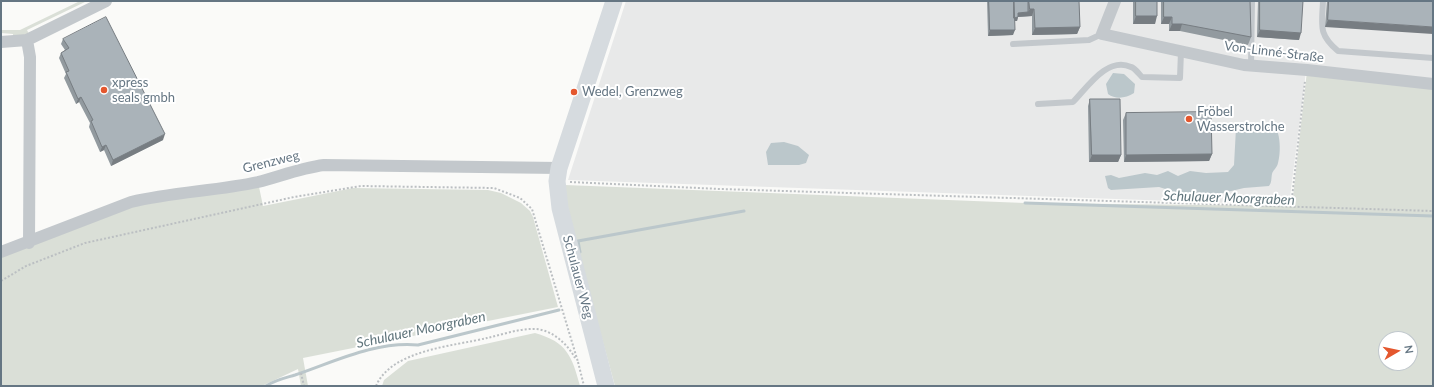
<!DOCTYPE html>
<meta charset="utf-8">
<style>
body{margin:0}
#map{position:relative;width:1434px;height:387px;overflow:hidden;background:#fafaf8;font-family:Lato,sans-serif}
canvas{display:block}
.frame{position:absolute;inset:0;border:2px solid #657683;pointer-events:none}
.north{position:absolute;left:1378px;top:331px;width:40px;height:40px;box-sizing:border-box;background:#fff;border:1px solid #c1c8cd;border-radius:50%;rotate:81deg;font-size:11px;font-weight:700;line-height:16px;text-align:center;color:#657683}
.north::after{content:'';display:block;margin:auto;width:14px;height:18px;background:#e4572e;clip-path:polygon(50% 0,100% 100%,50% 72%,0 100%)}
</style>
<div id="map">
<canvas width="1434" height="387"></canvas>
<div class="frame"></div>
<div class="north">N</div>
</div>
<script>
const ctx = document.querySelector('canvas').getContext('2d');
ctx.lineJoin = 'round';
function fill(path, color) {
  ctx.fillStyle = color;
  ctx.fill(path, 'evenodd');
}
function trace(path, color, width, dash) {
  ctx.strokeStyle = color;
  ctx.lineWidth = width;
  ctx.lineCap = dash ? 'butt' : 'round';
  ctx.setLineDash(dash || []);
  ctx.stroke(path);
}
function write(font, color, halo, rows, align = 'center') {
  ctx.font = font + ' Lato,sans-serif';
  ctx.lineWidth = 4;
  ctx.setLineDash([]);
  ctx.textBaseline = 'middle';
  ctx.strokeStyle = halo;
  ctx.fillStyle = color;
  for (const [text, x, y, turn = 0] of rows) {
    ctx.save();
    ctx.translate(x, y);
    ctx.rotate((+turn || 0) * Math.PI / 180);
    ctx.textAlign = isNaN(turn) ? turn : align;
    if (halo) ctx.strokeText(text, 0, 0);
    ctx.fillText(text, 0, 0);
    ctx.restore();
  }
}
const built = new Path2D(`
 M626,1H1433V85L1306,71L1289,205L568,180Z`);
const green = new Path2D(`
 M80,1H87L27,30L29,34L13,38V34L1,33V30H20Z
 M1307,71L1433,84V386H615L576,244L565,193V185L1025,203L1292,206ZM1386,339H1410V363H1386Z
 M258,182L263,206L353,188L488,190L501,193L521,203L530,211L533,217L558,307L303,358L308,386H301L298,369L262,386H1V252L131,202Z
 M535,333C567,342 572,356 580,386H382L384,380L408,361Z`);
const water = new Path2D(`
 M1113,73L1124,74L1135,84L1134,93C1126,98 1116,100 1108,94L1106,84Z
 M1248,123H1273C1281,132 1281,153 1278,163C1277,168 1273,170 1272,174C1271,179 1272,182 1269,186L1244,188L1210,196H1188L1159,187L1111,190L1108,188L1105,176L1111,175L1119,178L1145,173L1157,175L1168,171L1178,176L1190,171L1206,173L1228,172L1234,165L1236,128Z
 M784,142L798,146L809,155L806,163L799,165H768L766,152L771,143Z`);
const stream = new Path2D(`
 M1025,203L1433,216
 M580,252L578,241L744,211
 M266,386C275,380 285,378 295,375C334,362 375,341 418,345L559,310`);
const path = new Path2D(`
 M570,182L720,189L1433,211
 M1291,207L1305,81
 M1,281L26,266L85,243L294,197L361,186L494,188L520,198L532,209L578,362
 M578,362L584,386
 M301,373L304,386
 M376,386C391,350 454,346 487,338C501,335 517,329 532,329C550,328 567,343 575,358`);
const lane = new Path2D(`
 M1323,1C1322,26 1318,34 1338,51L1433,58
 M1013,44L1089,40L1102,34
 M1251,66L1252,1
 M1038,104L1073,102C1087,88 1107,56 1131,67C1135,68 1139,74 1142,77L1180,78L1181,51`);
const street = new Path2D(`
 M1115,1L1102,34L1244,65L1307,70L1433,84
 M27,40L30,57L29,243
 M1,42L27,40L106,1
 M1,252L131,202C173,192 216,191 258,182C281,176 301,168 324,165L559,168`);
const secondary = new Path2D(`
 M606,386L560,208L557,181L559,168L614,1`);
const wall = new Path2D(`
 M987,1H1079V2L1080,27L1077,34L1032,35V16L1018,17L1017,21H1014L1013,35L988,36Z
 M1133,1H1157L1155,24H1133Z
 M1161,1H1250L1251,37L1248,45L1180,31H1169V24H1161Z
 M1258,1H1303L1299,40L1257,37Z
 M1327,1H1433L1325,27Z
 M63,39L163,140L111,166L104,150L100,152L89,127L90,123L79,102L76,104L64,78L66,74L59,58L61,53L65,50L61,44Z
 M1090,99L1121,155L1118,162H1089L1088,106Z
 M1126,113L1212,154L1209,161L1124,162L1123,120Z`);
const shadedWall = new Path2D(`
 M1030,9H1034L1032,16L1017,17L1018,13L1028,12Z
 M1136,16H1157L1155,24H1133Z
 M1018,17L1017,21H1012L1014,18Z
 M1164,17H1172L1169,24H1161Z
 M1328,20L1433,27V34L1325,27Z
 M1172,24H1182L1180,31H1169Z
 M1080,27L1077,34L1032,35L1035,28Z
 M990,30H1015L1013,35L988,36Z
 M1260,30L1301,33L1299,40L1257,37Z
 M81,97L79,102L76,104L78,99Z
 M165,134L163,140L111,166L113,160Z
 M106,145L104,150L100,152L102,147Z
 M1212,154L1209,161L1124,162L1126,155Z
 M1092,155H1121L1118,162H1089Z`);
const building = new Path2D(`
 M989,1H1014L1015,30H990Z
 M1014,1H1028V12L1018,13V17L1014,18Z
 M1029,1H1079L1080,27L1035,28L1034,9H1030Z
 M1136,1H1157V16H1136Z
 M1164,1H1250L1251,37L1182,24H1172V17H1164Z
 M1260,1H1303L1301,33L1260,30Z
 M1329,1H1433V27L1328,20Z
 M106,17L165,134L113,160L106,145L102,147L91,121L93,120L81,97L78,99L66,72L69,71L61,53L69,48L63,39Z
 M1090,99H1120L1121,155H1092Z
 M1211,112L1212,154L1126,155V113Z`);
const markers = [
 [104,90,4,"#e4572e"],
 [574,92,4,"#e4572e"],
 [1189,119,4,"#e4572e"]
];
const streetNames = [
 ["Von-Linné-Straße",1274,52,7],
 ["Grenzweg",271,162,-14],
 ["Schulauer Weg",578,277,75]
];
const poiNames = [
 ["xpress",112,83],
 ["seals gmbh",112,98],
 ["Wedel, Grenzweg",582,92],
 ["Fröbel",1197,112],
 ["Wasserstrolche",1197,127]
];
const waterNames = [
 ["Schulauer Moorgraben",1229,198,2],
 ["Schulauer Moorgraben",421,330,-12]
];
fill(built, '#e8e9e9');
fill(green, '#dadfd7');
fill(water, '#bbc7cb');
trace(stream, '#bbc7cb', 3);
trace(path, '#bbbfc2', 2, [2, 2]);
trace(lane, '#c3c8cc', 6);
trace(street, '#c3c8cc', 12);
trace(secondary, '#d6dbdf', 17);
fill(wall, '#929a9f');
fill(shadedWall, '#777d82');
fill(building, '#aab3b9');
trace(building, '#777d82', 1);
for (const [x, y, r, color] of markers) {
  const dot = new Path2D();
  dot.arc(x, y, r, 0, 2 * Math.PI);
  ctx.fillStyle = color;
  ctx.fill(dot);
  trace(dot, '#fff', 1.5);
}
write('13px', '#657683', '#fff', streetNames);
write('13px', '#657683', '#fff', poiNames, 'left');
write('italic 14px', '#60757c', '#fff', waterNames);
</script>
